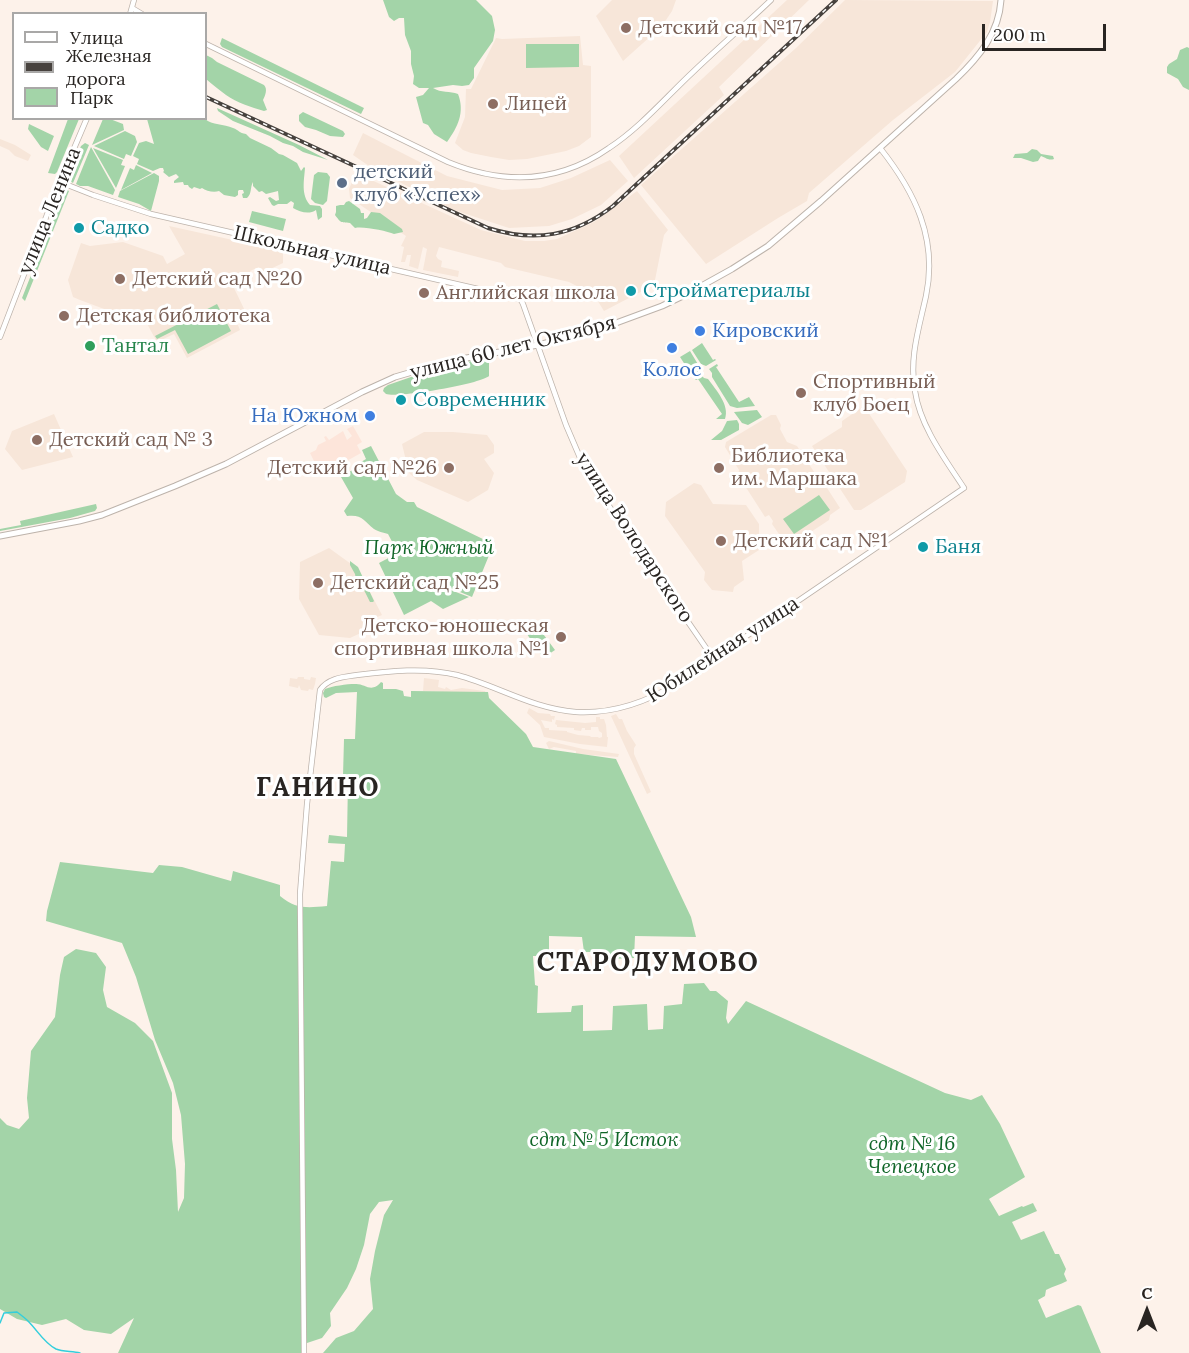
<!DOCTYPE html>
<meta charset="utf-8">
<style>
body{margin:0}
#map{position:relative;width:1189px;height:1353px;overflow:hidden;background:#fdf2ea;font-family:Lora,serif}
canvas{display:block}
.legend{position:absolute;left:12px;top:12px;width:195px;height:108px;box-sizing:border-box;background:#fff;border:2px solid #a9a8a7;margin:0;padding:8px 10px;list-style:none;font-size:18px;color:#292522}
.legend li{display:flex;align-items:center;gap:12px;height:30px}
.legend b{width:30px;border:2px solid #a9a8a7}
.north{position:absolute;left:1117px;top:1281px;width:60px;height:60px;-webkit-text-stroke:4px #fff;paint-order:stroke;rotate:0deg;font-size:16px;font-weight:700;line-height:24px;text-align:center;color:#292522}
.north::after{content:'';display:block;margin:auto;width:21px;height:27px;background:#292522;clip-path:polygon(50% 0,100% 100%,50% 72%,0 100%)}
.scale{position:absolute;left:982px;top:24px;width:124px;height:27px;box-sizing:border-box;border:3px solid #292522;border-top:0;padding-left:8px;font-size:18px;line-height:21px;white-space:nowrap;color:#292522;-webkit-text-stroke:4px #fff;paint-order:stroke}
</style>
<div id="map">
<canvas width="1189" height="1353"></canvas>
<ul class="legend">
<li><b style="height:8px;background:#fff"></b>Улица</li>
<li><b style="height:8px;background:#47423e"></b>Железная дорога</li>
<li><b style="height:16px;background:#a3d4a8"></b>Парк</li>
</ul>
<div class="north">С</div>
<div class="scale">200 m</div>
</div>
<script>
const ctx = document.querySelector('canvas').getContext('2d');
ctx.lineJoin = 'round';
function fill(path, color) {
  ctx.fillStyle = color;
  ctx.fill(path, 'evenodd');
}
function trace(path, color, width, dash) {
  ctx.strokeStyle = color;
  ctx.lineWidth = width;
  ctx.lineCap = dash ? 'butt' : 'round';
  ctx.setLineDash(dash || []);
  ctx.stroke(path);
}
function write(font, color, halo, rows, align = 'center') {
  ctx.font = font + ' Lora,serif';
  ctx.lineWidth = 6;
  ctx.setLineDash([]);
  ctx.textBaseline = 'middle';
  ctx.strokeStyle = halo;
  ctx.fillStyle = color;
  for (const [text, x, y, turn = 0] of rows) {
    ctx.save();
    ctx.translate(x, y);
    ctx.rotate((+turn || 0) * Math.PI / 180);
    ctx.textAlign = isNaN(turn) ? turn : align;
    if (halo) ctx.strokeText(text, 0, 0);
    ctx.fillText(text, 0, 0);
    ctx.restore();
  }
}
const commercial = new Path2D(`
 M353,426L362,442L357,445L361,453L336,467L321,465L317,467L310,453L316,450L318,445L326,441L324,437L326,436L329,440L343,431L347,440L352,436L347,429Z`);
const built = new Path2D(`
 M612,0H676L672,11L662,26L623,61L596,16Z
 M787,0H809L719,87L724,95L634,178L619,156Z
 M845,0L993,1L990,22L987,32L955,72L893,120L809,193L807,201L778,218L706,264L641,185L796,48Z
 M580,36L583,65L591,66V137L579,146L566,151L527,159L509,160L491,157L471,153L463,150L455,143L465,117L466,89H471L496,38L502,39Z
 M363,133L447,176L502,190L540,188L571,178L610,160L628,181L601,205L572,219L549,226L509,228L454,210L372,168L353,155Z
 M0,139L15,145L31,155L28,161L15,156L9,150L0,146Z
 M356,173L481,230L525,241H544L557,239L594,222L637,191L668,230L664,235L654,285L604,311L594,295L569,282L505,267L501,263L439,247L436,256L438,259L442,261L441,267L459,271L458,277L423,270L427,249L423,247L418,269L409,266L411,255H407L405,262H401L404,247L401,246L406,236L350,198L349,189Z
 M169,226L283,251V263L262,273L259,267L250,271L253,278L234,288L248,317L237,323L240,330L187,358L174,334L157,342L139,309L123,316L80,300L73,297L68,280L81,243L90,246L123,242L163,256L167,264L185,254Z
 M864,406L907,471L905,482L861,510H854L812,446L842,427V421Z
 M54,414L73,457L22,470L5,449L12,431Z
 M771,415H776L781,425L780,429L787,442L797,446L824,487L827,488L840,508L830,515L829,520L788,547L772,524L773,521L769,515L765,517L738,475L739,470L725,447L726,442Z
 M424,432H453L487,435L494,445V453L484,459L494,473L488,490L468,502L417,480L409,473L402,444Z
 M694,483L701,485L713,504L746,505L759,524V550L742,561L744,580L734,587L733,592L712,590L704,580L705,572L665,516L666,502Z
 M329,548L358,569L382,615L375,618L378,625L350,638L319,635L299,599L300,562Z
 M298,677H304V679L310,680L311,677L316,678L315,684L313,690L309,689L308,691L301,690L299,685L298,688L289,686L290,678L297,679Z
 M424,678L439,680L438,687L445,689L446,687L451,690L462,688L477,690L485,691L486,694L423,691Z
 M529,708L538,713L550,714L551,716H555L554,720L552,719V722L541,720L545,728H549V730L567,731V732L578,735L590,736L591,737H598L599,738L602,737V733L599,731L598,727H591V730H585V728H582L581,731L574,730V728L557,727V725L555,724L556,720L585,723L596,722V717H600V719H604L606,725L607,737H608L607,747L580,744L544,737L540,725L527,713Z
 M616,714L619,719H622L627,731L636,745L634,748V754L651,792L647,794L611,716Z
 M549,741L583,749L619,754L618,757L576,754V751L554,747L549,749L546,743Z`);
const green = new Path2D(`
 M383,0H476L492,16L495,30L493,41L474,68V78L469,85L462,86L453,85L433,88C441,93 450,91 458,94C465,112 458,127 447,142L434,134L428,125L423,123L416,97L423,95L429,88H419L413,84L414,76L411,64V51L405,35L404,18H399L394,21L389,17Z
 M222,38L364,108L361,114L222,47L220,44Z
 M526,44H579V67L526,68Z
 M1187,47L1189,48V90L1183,87L1178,79L1167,73V67L1169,64L1177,59L1180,50Z
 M206,55L212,58L217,62L264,85C268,89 265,96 263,100L267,110L264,111C251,107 237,103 226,95C219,90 212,84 206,79Z
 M217,108L299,145L328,160L303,152L293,146L283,143L270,136L233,121L218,111Z
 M303,112L343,131L345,134L343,137L330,136L316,130L305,127L299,121V115Z
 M68,119H79L57,172L55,174L48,173Z
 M103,119H110L123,124L124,130L92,145Z
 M147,119H205C212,125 224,124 233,128C239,130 239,133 246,134L250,138L271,148L279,154L283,155L297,163L301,171L304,167L305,168C304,181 301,195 310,205L320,206L322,209V217L318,220L316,210C309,215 300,212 293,208L294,203L291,201L287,204H278L274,206L272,205L268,198L270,197L276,201L279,200L278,191L266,194L262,191L259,192L253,186V182C250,187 252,194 247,198H243L242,194L244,193L243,190H239L238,191V195L235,197L224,195L219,191C214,193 206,191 202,188L200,189L194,187L192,189L189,187L188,185H184L183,182L174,183V181L179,177L176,174L169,177L163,172L164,171L163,168H160L153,171L137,164L139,159L133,156L139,143L146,141L154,144Z
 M29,124L54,136L48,151L41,147L28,129Z
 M125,131L135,136L137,142L131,156L126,154L124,159L94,146Z
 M85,143L89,145L73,183L70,181L69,177L81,146Z
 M91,147L115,190L113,195L88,186H80L76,184Z
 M93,148L123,160L121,165L125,166L116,188Z
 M1032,149L1037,150L1041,154L1053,156L1054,159C1048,161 1045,157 1041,156L1038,161L1033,162L1021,158H1013L1015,154L1027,153Z
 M136,165L152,173L121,190L130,168L134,170Z
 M318,172L327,173L330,177L327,201L323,205L315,203L311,199L314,175Z
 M154,173L159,176V181L151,211L139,204L118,197L120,191Z
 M67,190L69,191L25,301L22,298L64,191Z
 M349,201L360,209L361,213H364V219L367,218L371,212L380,213L402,229L403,232L394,234C387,231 363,226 355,228L350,223C340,222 341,223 335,215L336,212V206L340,205H344L346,202Z
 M252,211L286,219L283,231L249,222Z
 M217,304L231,331L188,354L175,330L157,339L155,336Z
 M702,343L713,360L715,359L716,360L706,366L701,364L692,350Z
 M690,351L699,366L700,371L691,376L690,375L691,374L680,357Z
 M481,359L487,360L489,363V376C480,384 399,398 386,394C385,393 384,392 383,391L384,388L388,385L411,377L458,364Z
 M717,364L718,366L716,367L739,402L749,397L755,406L737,408L730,406L712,377V373L709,369Z
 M701,375L704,378L708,379C716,390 730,405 725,419H716L722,414L698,379L696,380L695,379Z
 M757,410L762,417L748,425L742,423L734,412Z
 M737,420L739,424V430L721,440H711L722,431L727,421Z
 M371,446L396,494L407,502H414L417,507L487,541L483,550L490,553L472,597L448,587V589L469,597L443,609L431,601L404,615L379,563L398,553L388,534C384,533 377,531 374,529C364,521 362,514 347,516L344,511L353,498L341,477L354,469L359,470L361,462L366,459L362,450Z
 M819,495L830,510L794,534L783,519Z
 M96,504L97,508L95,511L70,518L0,531V529L21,525L20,521Z
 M350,561L358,567L374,601L373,602H370L364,590L357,585L355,574L350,565Z
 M538,627L555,650L543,658L527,634Z
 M381,682L383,683V689H396L403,691L404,696L411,697V691L488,692L489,698L526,734L533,747L616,759L691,917L696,937L635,936L634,958L610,959L607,952H584L582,937L549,936V956H533L535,985L538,986L537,1013L571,1012L572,1006L583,1005V1031L612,1030L613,1006L647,1004L648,1030L663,1029L664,1006L682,1004L684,984L704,983L710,991H716L728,1001L726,1018L728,1024L746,1001L945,1093L971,1100L982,1095L1000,1124L1025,1177L989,1199L999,1216L1022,1206L1023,1207L1033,1203L1037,1211L1012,1222L1021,1240L1044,1231L1055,1254H1059L1066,1269L1064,1274L1067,1281C1060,1285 1053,1286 1046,1290L1045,1296L1038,1300L1046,1318L1078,1305L1081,1306L1101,1353H323L336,1338L354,1331L373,1309L370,1279L375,1251L384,1215L393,1200L379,1202L370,1214L364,1245L356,1269L347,1288L330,1313L331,1326L322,1338L301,1345V1353H118L134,1318L111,1334L84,1330L66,1319L42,1325L17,1319L0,1309V1118L7,1125L19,1129L29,1118L27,1098L31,1051L55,1017L60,975L64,957L76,949L96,953L106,967L103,990L107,1007L135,1023L153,1041L172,1093V1139L176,1170L178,1212L184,1198L185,1164L181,1115L173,1083L155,1040L136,977L122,943L46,921L47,911L60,862L153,873L159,865L182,867L231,881L233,871L280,885V896C296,909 306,908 327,906L331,861L344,862L345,844L328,843L329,835L347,837L348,780L343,776L344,739H355L357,692L336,693L326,698L324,697L323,693L325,689C332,686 347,684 355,684C365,683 371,694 381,682Z`);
const stream = new Path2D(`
 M0,1323L4,1313L17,1312C21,1315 25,1318 28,1321C38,1331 44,1343 56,1349C63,1352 72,1351 80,1353`);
const secondary = new Path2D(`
 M132,8L142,14
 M130,14L134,0
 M206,44L448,162C504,185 559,183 609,148C641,127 666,97 694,71C719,47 746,24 771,0
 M60,182L93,195L151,214L513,297L521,300L523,304L566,425L581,460L605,500L639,551L713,658
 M0,337L58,186L87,118
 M304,1353L300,894L307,804L320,690C328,678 343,677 357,675C389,671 425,667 457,675C498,686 533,709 576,712C613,714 645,703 676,684L964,488C945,459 920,426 915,391C909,358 919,328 926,296C938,239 915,192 880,148`);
const primary = new Path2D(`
 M0,536L79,521L102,515L175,486L226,464L362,392L395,377L450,361L538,345L597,330L662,306L687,294L732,269L768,246L821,201L956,79C979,57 999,33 1001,0`);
const rail = new Path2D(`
 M206,97L488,228C535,243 574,236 613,206L836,0`);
const markers = [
 [626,28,6,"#8d6e63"],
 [493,104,6,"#8d6e63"],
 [342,183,6,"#5c6f8a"],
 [79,228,6,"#0f9aa8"],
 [120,279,6,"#8d6e63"],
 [631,291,6,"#0f9aa8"],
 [424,293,6,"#8d6e63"],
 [64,316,6,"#8d6e63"],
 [700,331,6,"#3f7fe0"],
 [90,346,6,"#2e9e5b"],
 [672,348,6,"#3f7fe0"],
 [801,393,6,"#8d6e63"],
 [401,400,6,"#0f9aa8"],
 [370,416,6,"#3f7fe0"],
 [37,440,6,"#8d6e63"],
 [449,468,6,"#8d6e63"],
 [719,468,6,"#8d6e63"],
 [721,541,6,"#8d6e63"],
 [923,547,6,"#0f9aa8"],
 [318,583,6,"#8d6e63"],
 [561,637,6,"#8d6e63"]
];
const educationNames = [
 ["Детский сад №17",638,28],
 ["Лицей",505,104],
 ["Детский сад №20",132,279],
 ["Английская школа",436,293],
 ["Детская библиотека",76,316],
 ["Спортивный",813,382],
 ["клуб Боец",813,405],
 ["Детский сад № 3",49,440],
 ["Библиотека",731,456],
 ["им. Маршака",731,479],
 ["Детский сад №26",437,468,"right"],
 ["Детский сад №1",733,541],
 ["Детский сад №25",330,583],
 ["Детско-юношеская",549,626,"right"],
 ["спортивная школа №1",549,649,"right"]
];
const serviceNames = [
 ["детский",354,172],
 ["клуб «Успех»",354,195]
];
const streetNames = [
 ["улица Ленина",50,211,-68],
 ["Школьная улица",312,251,13],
 ["улица 60 лет Октября",513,348,-14],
 ["улица Володарского",634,538,57],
 ["Юбилейная улица",723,650,-33]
];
const cultureNames = [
 ["Садко",91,228],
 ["Стройматериалы",643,291],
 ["Современник",413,400],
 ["Баня",935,547]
];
const shopNames = [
 ["Кировский",712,331],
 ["Колос",672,370,"center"],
 ["На Южном",358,416,"right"]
];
const leisureNames = [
 ["Тантал",102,346]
];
const parkNames = [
 ["Парк Южный",429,548],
 ["сдт № 5 Исток",604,1140],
 ["сдт № 16",912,1144],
 ["Чепецкое",912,1167]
];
const districtNames = [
 ["ГАНИНО",318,789],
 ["СТАРОДУМОВО",648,964]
];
fill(commercial, '#fde5da');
fill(built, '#f7e6d9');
fill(green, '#a3d4a8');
trace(stream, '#33cedc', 1.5);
trace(secondary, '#bdb3ab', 6);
trace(primary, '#bdb3ab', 7);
trace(secondary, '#fff', 4.5);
trace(primary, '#fff', 5);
trace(rail, '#47423e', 4);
trace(rail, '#fff', 1.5, [4.5]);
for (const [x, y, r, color] of markers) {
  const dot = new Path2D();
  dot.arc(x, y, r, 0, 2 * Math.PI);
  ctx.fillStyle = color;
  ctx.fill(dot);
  trace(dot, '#fff', 2);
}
write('20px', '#785e54', '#fff', educationNames, 'left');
write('20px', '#4e5e75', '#fff', serviceNames, 'left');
write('20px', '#292522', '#fff', streetNames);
write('20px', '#0d838f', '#fff', cultureNames, 'left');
write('20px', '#366cbe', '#fff', shopNames, 'left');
write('20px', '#27864d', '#fff', leisureNames, 'left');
write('italic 20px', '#106628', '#fff', parkNames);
ctx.letterSpacing = '1.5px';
write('bold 26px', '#292522', '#fff', districtNames);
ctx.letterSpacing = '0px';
</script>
